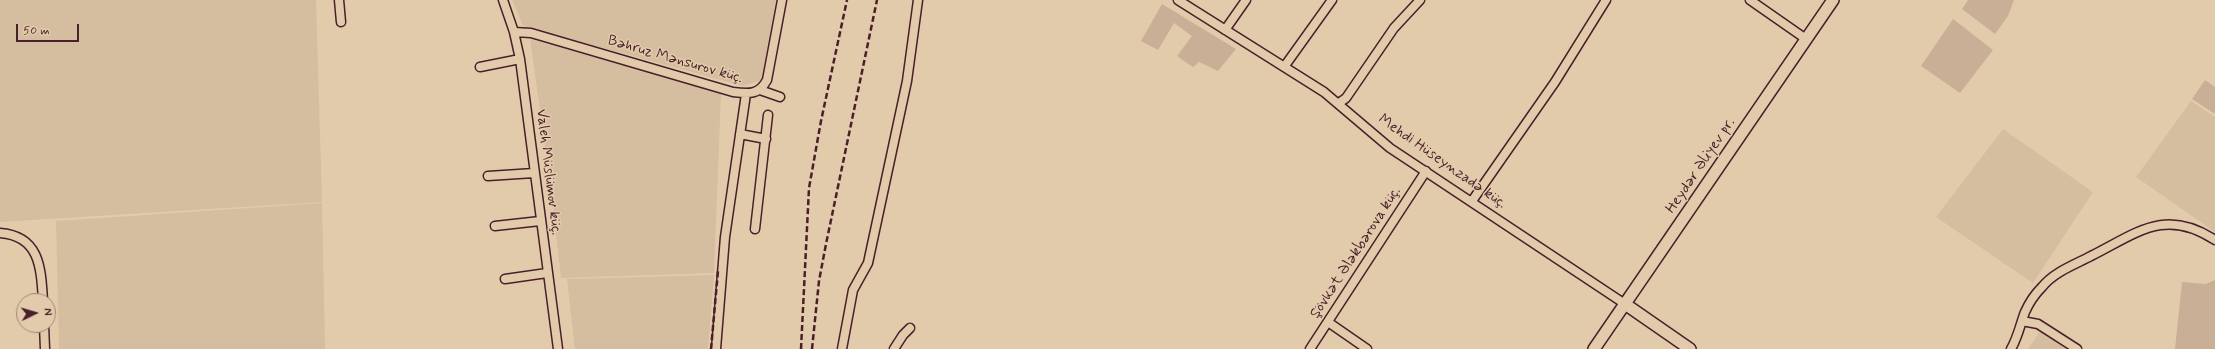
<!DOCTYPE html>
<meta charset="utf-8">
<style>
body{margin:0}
#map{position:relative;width:2215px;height:349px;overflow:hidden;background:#e2cbab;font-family:Mynerve,sans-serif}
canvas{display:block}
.north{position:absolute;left:16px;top:293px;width:40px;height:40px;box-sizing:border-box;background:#e2cbab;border:1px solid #a58678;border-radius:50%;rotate:85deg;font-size:11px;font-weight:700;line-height:16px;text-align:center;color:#4a1f2b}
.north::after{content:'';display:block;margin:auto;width:14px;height:18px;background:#4a1f2b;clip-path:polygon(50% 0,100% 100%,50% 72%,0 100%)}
.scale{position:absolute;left:16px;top:24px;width:63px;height:18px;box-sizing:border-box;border:2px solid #4a1f2b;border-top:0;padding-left:5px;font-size:12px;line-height:14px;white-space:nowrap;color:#4a1f2b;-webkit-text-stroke:3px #e2cbab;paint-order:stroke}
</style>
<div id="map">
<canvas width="2215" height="349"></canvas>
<div class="north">N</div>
<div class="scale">50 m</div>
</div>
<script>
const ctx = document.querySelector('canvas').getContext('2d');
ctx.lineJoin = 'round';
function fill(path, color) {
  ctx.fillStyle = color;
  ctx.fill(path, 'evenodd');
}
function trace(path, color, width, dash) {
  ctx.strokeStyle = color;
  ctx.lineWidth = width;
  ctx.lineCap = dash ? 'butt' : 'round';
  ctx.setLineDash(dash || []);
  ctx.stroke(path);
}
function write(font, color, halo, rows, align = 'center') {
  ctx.font = font + ' Mynerve,sans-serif';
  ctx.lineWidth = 3;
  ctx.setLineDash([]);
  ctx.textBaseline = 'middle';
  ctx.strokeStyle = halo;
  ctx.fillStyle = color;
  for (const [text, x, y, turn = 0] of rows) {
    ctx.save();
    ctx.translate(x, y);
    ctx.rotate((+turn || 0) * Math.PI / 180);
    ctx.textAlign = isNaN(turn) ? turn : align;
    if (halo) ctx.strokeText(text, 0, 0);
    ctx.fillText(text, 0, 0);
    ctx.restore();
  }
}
const built = new Path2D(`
 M0,0H316L322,202L0,222Z
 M512,0H776L761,80L743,86L523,26Z
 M530,39L721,93L714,273L561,278L550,181Z
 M2191,101L2215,117V232L2136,177Z
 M2003,129L2093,192L2033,283L1936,217Z
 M322,203L325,349H59L56,221Z
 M714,275L708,349H575L567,279Z
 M2040,331L2069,349H2028Z`);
const green = new Path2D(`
 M1968,0H2014L2008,16L1995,34L1962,9Z
 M1162,4L1236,49L1218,71L1199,62L1193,67L1177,56L1192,36L1174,23L1158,50L1141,41Z
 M1953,19L1993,50L1960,93L1921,66Z
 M2205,80L2215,87V114L2192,99Z
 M2215,280V349H2175L2182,282L2206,284Z`);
const street = new Path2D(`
 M339,0L341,22
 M503,0L514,32L520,59L558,349
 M1178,0L1324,92L1390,148L1625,304
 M1750,0L1806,39
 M1225,30L1246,0
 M514,32L531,33L733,92C749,94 759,95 767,80L782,0
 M480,67L520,59
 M1284,67L1332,0
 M760,90L780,97
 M1339,103L1346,98L1394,28L1420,0
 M740,134L766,139
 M488,176L534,173
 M1472,201L1555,82L1606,0
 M495,226L540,221
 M755,229L768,115
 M0,233C40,236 41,268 43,301
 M505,279L547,273
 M2022,321L2038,324L2077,349
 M1328,322L1367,349
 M44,325L45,349
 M716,349L725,237L746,94
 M842,349L853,290L868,263L907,81L918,0
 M894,349L903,335L910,328
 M1310,349L1426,171
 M2011,349C2018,337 2020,325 2025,312C2029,303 2035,294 2042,287C2054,272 2074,265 2091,256C2137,233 2165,207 2215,240`);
const secondary = new Path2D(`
 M1625,304L1690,349
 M1594,349L1833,0`);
const rail = new Path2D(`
 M711,349L718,271
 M801,349L809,188L821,121L847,0
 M812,349L819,281L826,244L877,0`);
const streetNames = [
 ["Bəhruz Mənsurov küç.",675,60,16],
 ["Mehdi Hüseynzadə küç.",1442,162,35],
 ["Heydər Əliyev pr.",1701,166,-56],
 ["Valeh Müslümov küç.",548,172,83],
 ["Şövkət Ələkbərova küç.",1356,253,-57]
];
fill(built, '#d5bda0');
fill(green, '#c9af96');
trace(street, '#4a1f2b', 11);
trace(secondary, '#4a1f2b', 14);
trace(street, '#e2cbab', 8);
trace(secondary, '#e2cbab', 11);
trace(rail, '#4a1f2b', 2.5, [6, 3]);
write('15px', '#4a1f2b', '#e2cbab', streetNames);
</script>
